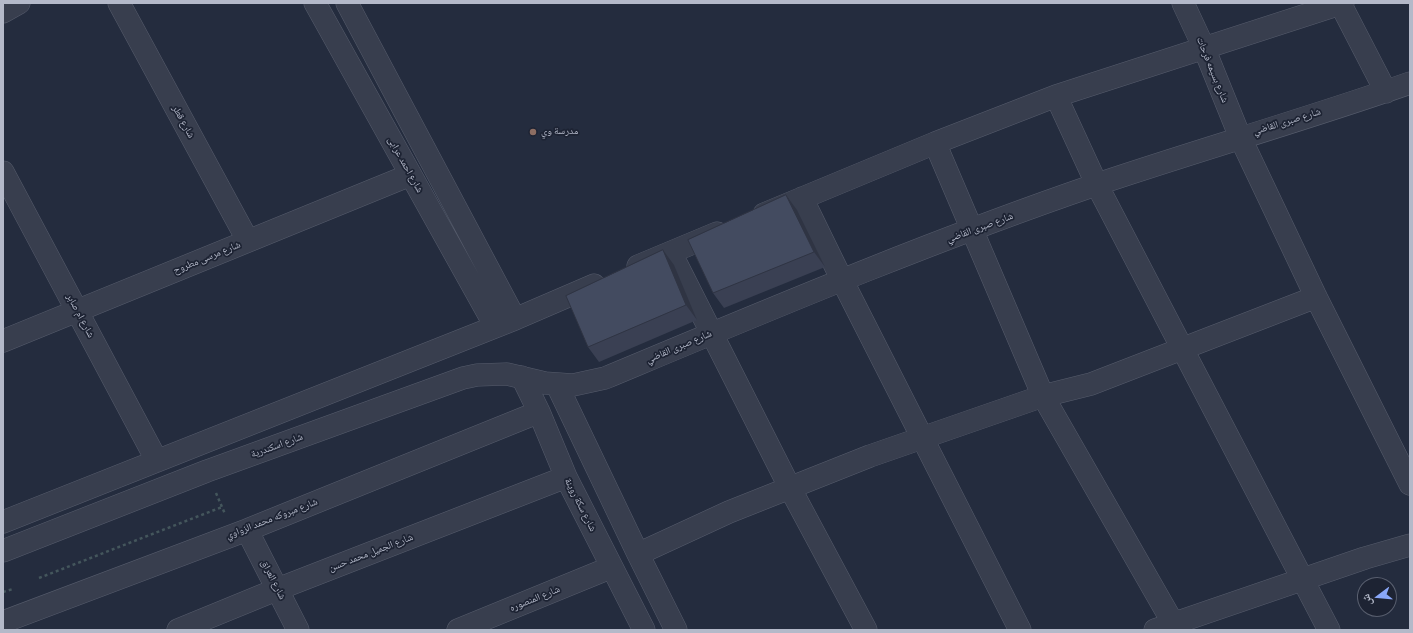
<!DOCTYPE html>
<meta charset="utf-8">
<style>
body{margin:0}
#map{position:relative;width:1413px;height:633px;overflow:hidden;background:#242c3e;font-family:"Titillium Web","Noto Naskh Arabic",sans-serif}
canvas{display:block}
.frame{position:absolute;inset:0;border:4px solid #b4b9c9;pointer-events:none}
.north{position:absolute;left:1357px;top:577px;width:40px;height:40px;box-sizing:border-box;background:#1d2333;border:1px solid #595f6f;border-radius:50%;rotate:254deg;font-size:11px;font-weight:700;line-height:16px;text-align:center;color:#b4b9c9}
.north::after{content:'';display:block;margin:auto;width:14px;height:18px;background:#89a7f9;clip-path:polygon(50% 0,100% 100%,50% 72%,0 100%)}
</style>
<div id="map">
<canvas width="1413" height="633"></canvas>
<div class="frame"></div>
<div class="north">ش</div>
</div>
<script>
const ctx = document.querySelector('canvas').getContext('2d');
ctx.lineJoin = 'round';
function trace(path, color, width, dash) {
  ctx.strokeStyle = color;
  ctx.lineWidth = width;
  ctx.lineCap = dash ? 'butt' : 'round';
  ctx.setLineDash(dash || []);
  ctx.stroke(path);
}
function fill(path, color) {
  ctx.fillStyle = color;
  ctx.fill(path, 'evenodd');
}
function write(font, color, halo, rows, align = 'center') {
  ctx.font = font + ' "Titillium Web","Noto Naskh Arabic",sans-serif';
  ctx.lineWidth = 3.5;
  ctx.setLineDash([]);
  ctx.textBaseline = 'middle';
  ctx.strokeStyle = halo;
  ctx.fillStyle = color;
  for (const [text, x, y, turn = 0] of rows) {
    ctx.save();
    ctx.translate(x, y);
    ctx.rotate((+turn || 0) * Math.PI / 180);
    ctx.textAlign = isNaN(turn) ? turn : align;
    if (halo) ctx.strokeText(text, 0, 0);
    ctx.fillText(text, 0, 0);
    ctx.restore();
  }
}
const path = new Path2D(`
 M216,493L225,514
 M39,578L222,507
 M3,592L13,589`);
const minor = new Path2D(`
 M119,3L248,241
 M315,3L495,326
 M347,3L515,319
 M1183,3L1204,48L1240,137L1316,297L1410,484
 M1340,3L1386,92
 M3,12L19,3
 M1056,96L1097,185L1329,630
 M935,143L1043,396L1177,630
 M3,172L157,461
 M802,198L842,280L1020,630
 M764,214L935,143L1056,96L1343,3
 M671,253L790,488L866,630
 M638,266L717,233
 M3,341L410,175
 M522,377L539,412L566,477L644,630
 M557,385L638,554L676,630
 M3,522L515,319L594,285
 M247,530L298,630
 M3,551L207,471L463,378L477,375L507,374L545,383L573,385L605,378C768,310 931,241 1098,184C1202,149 1307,119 1410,83
 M638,554L729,512L870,456L1043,396L1091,384L1316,297
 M3,622L247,530L539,412
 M178,630L278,589L566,477
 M458,630L612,567
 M1155,630L1365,558L1410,545`);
const wall = new Path2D(`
 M786,195L797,210L825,267L724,308L713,293Z
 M674,265L697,320L599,362L588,347Z`);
const shadedWall = new Path2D(`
 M786,195L797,210L825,267L814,252Z
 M663,250L674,265L697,320L686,305Z`);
const building = new Path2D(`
 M786,195L814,252L713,293L688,240Z
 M663,250L686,305L588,347L566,296Z`);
const markers = [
 [533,132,4,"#8d6e63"]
];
const streetNames = [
 ["شارع بسيمه فرحات",1212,70,68],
 ["شارع قطر",183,122,61],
 ["شارع صبرى القاضي",1287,122,-17],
 ["شارع احمد عرابى",405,165,61],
 ["شارع صبرى القاضي",980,228,-20],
 ["شارع مرسى مطروح",207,258,-22],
 ["شارع ام صابر",80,316,62],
 ["شارع صبرى القاضي",679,347,-23],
 ["شارع اسكندرية",277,446,-20],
 ["شارع سكة روينة",580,505,63],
 ["شارع مبروكه محمد الزواوي",272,519,-21],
 ["شارع الجميل محمد حسن",371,553,-21],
 ["شارع العراق",273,580,63],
 ["شارع المنصوره",535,599,-22]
];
const poiNames = [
 ["مدرسة وي",541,132]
];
trace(minor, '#565c6c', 23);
trace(path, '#44565c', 2.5, [3, 3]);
trace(minor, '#383e4e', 22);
fill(wall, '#3a4053');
fill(shadedWall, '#2f3443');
fill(building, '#434b60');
trace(building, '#2f3443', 1);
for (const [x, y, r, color] of markers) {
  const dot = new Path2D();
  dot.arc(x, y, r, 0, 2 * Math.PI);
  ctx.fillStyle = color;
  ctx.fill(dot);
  trace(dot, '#1d2333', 1.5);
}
write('10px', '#b4b9c9', '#1d2333', streetNames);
write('10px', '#b4b9c9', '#1d2333', poiNames, 'left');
</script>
